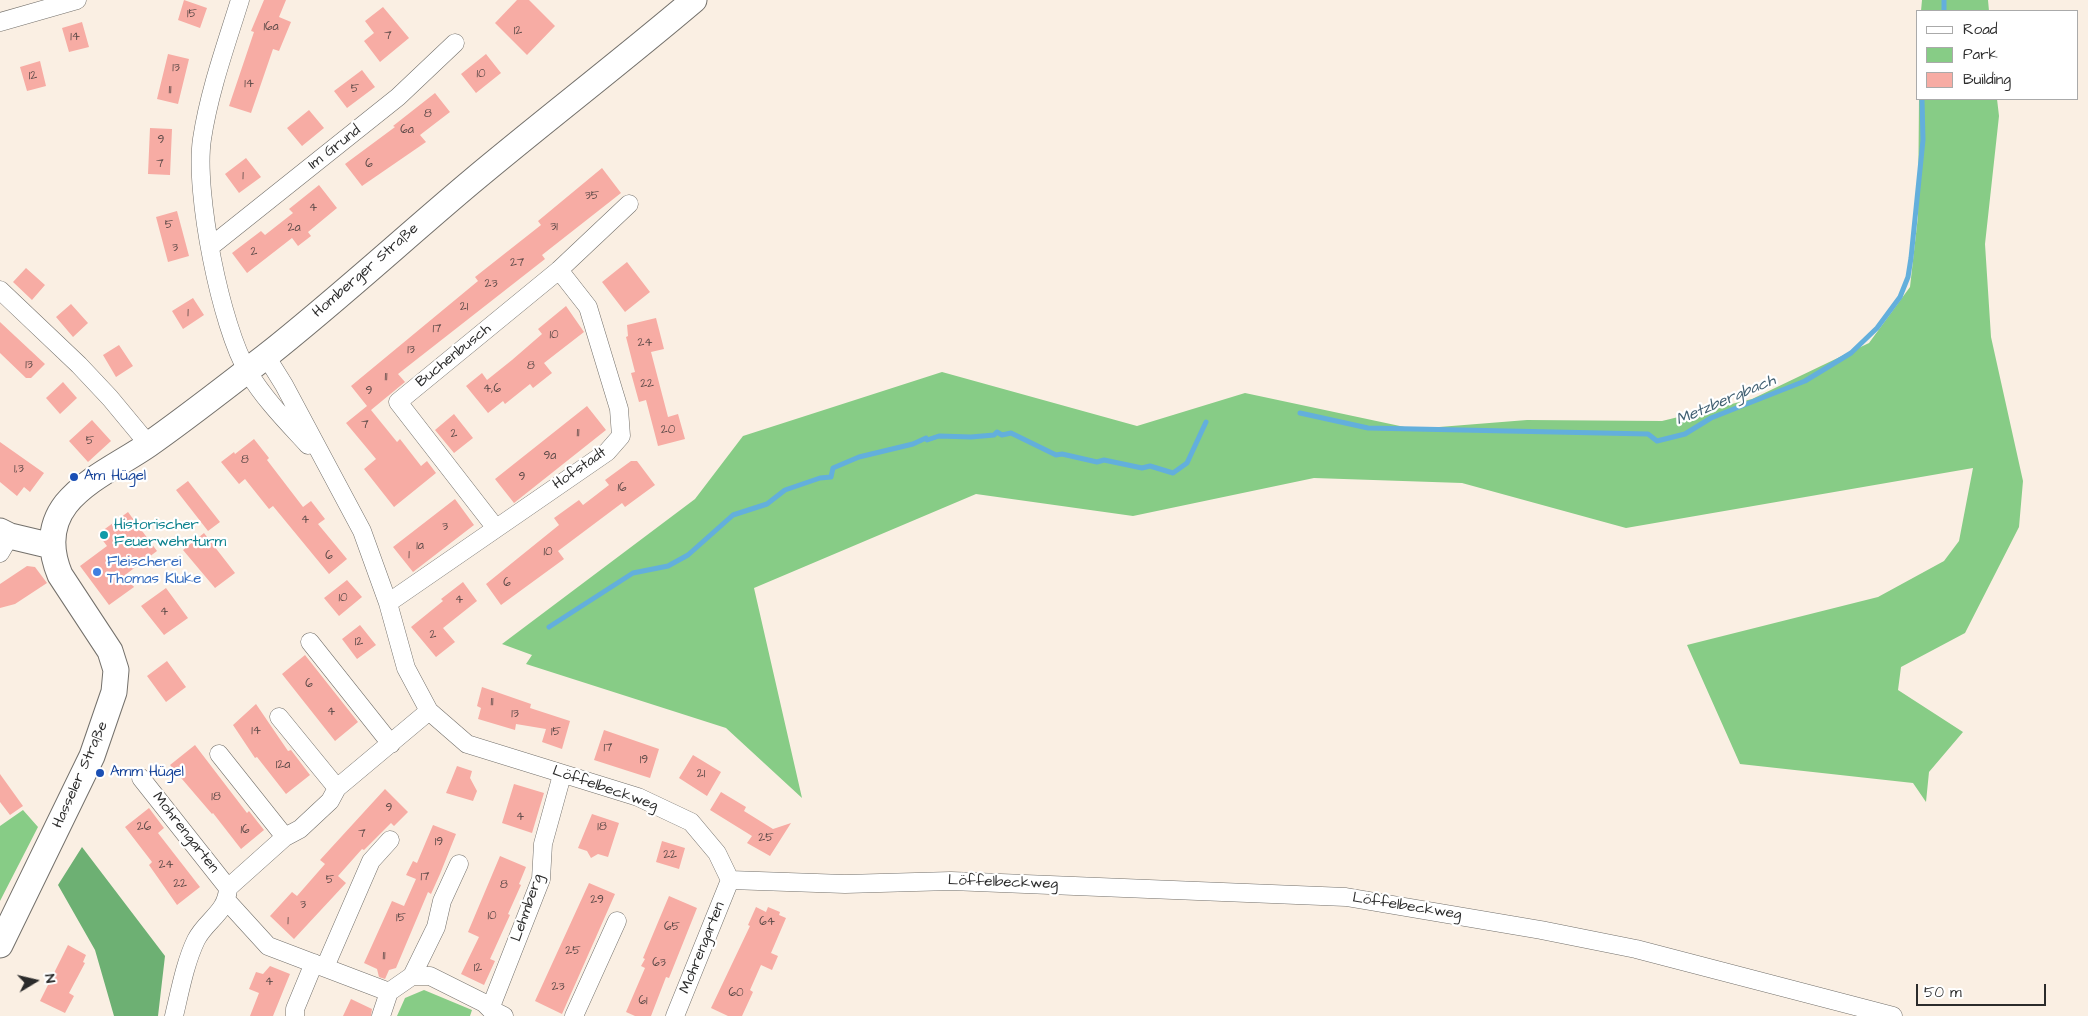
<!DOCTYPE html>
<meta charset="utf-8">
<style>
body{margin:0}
#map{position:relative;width:2088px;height:1016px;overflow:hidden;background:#faefe3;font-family:"Architects Daughter",sans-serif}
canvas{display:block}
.legend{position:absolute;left:1916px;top:10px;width:162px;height:90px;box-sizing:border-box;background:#fff;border:1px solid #aaa;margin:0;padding:6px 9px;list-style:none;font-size:15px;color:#2b2b2b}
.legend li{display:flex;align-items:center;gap:10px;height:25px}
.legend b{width:25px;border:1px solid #aaa}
.north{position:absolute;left:10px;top:956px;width:50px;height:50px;-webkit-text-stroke:4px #fff;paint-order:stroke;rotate:81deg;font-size:14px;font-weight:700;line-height:20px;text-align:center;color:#2b2b2b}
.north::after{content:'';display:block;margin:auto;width:18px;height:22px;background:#2b2b2b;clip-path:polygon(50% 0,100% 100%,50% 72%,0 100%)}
.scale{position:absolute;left:1916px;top:984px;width:130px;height:22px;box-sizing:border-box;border:2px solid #2b2b2b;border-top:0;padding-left:6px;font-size:15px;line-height:18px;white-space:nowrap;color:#2b2b2b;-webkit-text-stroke:4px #fff;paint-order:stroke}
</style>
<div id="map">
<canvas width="2088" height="1016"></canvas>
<ul class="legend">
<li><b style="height:6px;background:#fff"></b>Road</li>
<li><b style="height:14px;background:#87cc86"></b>Park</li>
<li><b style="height:14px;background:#f7aca4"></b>Building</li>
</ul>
<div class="north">N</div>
<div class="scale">50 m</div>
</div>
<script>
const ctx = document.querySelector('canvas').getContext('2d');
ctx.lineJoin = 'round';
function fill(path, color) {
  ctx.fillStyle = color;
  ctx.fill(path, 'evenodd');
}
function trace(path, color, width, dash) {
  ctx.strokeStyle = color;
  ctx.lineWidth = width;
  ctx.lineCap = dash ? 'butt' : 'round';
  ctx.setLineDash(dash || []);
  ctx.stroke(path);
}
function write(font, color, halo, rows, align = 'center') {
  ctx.font = font + ' "Architects Daughter",sans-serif';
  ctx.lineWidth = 4.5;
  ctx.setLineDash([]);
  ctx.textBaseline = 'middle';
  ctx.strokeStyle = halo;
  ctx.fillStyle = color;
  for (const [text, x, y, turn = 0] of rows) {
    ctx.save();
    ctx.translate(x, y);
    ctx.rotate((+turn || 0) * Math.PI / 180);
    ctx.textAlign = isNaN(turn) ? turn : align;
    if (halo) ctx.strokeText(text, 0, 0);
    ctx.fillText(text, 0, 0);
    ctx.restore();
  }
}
const green = new Path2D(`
 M1922,0H1988L1989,11H1921Z
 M1919,99H1997L1999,116L1985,244L1991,337L2023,481L2019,527L1965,633L1901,667L1898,690L1963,732L1929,772L1926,802L1913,783L1740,764L1687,645L1878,597L1944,561L1959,541L1973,468L1626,528L1462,483L1314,478L1133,516L976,494L754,588L802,798L726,728L526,664L532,655L502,644L695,499L743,436L942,372L1137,426L1245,393L1414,429L1527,420L1662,421L1752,399L1869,343L1910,287L1918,216Z
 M23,810L38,827L0,901V826Z
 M424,990L472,1010L470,1016H397L405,998Z`);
const forest = new Path2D(`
 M82,847L165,956L158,1016H114L95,950L58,885Z`);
const stream = new Path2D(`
 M1944,11V0
 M1300,413L1368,428L1648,434L1657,441L1685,434L1711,418L1805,381L1851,353L1877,328L1900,297L1908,277L1911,258L1923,140L1922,99
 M549,627L633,573L668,566L688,555L733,515L767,504L785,490L820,478L831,477L833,468L859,457L913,444L926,438L927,440L939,436L971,437L994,435L997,432L1002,435L1011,433L1056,455L1062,454L1097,462L1104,460L1142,468L1150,466L1173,473L1187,463L1206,422`);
const building = new Path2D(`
 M184,0L207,8L200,28L178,20Z
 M264,0H286L279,17L291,22L279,51L273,49L251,113L229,106L254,32L251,31Z
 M517,0H529L555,26L527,55L495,23Z
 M383,7L409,38L380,62L364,41L374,33L365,21Z
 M82,22L89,47L69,52L62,28Z
 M168,54L189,59L178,104L157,99Z
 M486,54L501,73L476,93L461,74Z
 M40,61L46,86L27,91L20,67Z
 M362,70L375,87L347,108L334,91Z
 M435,93L450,112L420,135L426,142L362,186L345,164L395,127L393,126Z
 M309,110L324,128L302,146L287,128Z
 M150,128L172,129L170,175L148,174Z
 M246,158L261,177L239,193L225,174Z
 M602,168L621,193L542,255L545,259L398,374L405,382L371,410L397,442L400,439L421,466L427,461L436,473L394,507L364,469L376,459L346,423L367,406L351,386L478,281L475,277L541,225L538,221Z
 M319,185L337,208L308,232L311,236L298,246L292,238L247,273L232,253L261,231L265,235L293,213L289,209Z
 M177,211L189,256L168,262L156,217Z
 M627,262L650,292L625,312L602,282Z
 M26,268L45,285L32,300L13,282Z
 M193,298L204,315L183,329L172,311Z
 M71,304L88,323L73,337L56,317Z
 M566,306L584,332L544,363L552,373L533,388L530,384L505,404L503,401L488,413L466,386L482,373L487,380L512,360L542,334L538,329Z
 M656,318L664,349L651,352L668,417L678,414L685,439L658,446L646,400L639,402L631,373L635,372L626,337L628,336L627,325Z
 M0,322L45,364L31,378H26L0,353Z
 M119,345L133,366L116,377L103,355Z
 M63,382L77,398L60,414L46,398Z
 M587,406L606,430L514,503L495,479Z
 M454,414L473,438L454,453L435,430Z
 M92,420L111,441L88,462L69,441Z
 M254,439L269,458L267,460L303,507L311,501L325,519L318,524L347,559L329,574L273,506L269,509L245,479L239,484L221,462L234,452L235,454Z
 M0,442L44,473L30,492L24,487L17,496L0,482Z
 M631,461H637L655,485L625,507L622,503L558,551L564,559L501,605L486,584L559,525L554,518L579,500L583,505L609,485L605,480Z
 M188,481L220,522L208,531L176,490Z
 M455,499L474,525L413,572L393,547Z
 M128,512L157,551L125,575L134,587L109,605L80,566L107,546L98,534Z
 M204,533L235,573L215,588L183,550Z
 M27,566L35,567L47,583L15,604L0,608V584Z
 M347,580L362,597L339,616L324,598Z
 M463,582L477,601L443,628L455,642L436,657L411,627L443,601L441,599Z
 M166,588L188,618L164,635L141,606Z
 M360,625L376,645L357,659L342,639Z
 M305,655L358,722L335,741L282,674Z
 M167,661L186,687L166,702L147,676Z
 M482,687L531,704L530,708L570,721L562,749L542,742L546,729L516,724L515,730L478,719L481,708L477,706Z
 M256,704L288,751L291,750L310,775L286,794L257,757L255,758L233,725Z
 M604,730L659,749L650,778L594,760Z
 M195,745L247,813L249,811L264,830L241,849L213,813L212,814L170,765Z
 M693,755L721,772L707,796L679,778Z
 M457,766L472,771L470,778L477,791L473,801L446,793Z
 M0,774L23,806L10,815L0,802Z
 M514,784L544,793L532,833L502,823Z
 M385,789L408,812L394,826L391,823L364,850L362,849L338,876L346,883L294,939L270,916L292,892L297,896L325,864L320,860Z
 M721,792L746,807L744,811L773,829L791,823L770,856L747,843L752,836L710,810Z
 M149,808L164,828L158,833L200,887L177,905L149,865L152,862L125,827Z
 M592,814L619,823L608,857L598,854L591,858L587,851L578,848Z
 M433,825L456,834L440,874L431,894L428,892L396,968L389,970L385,979L379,977L377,969L364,963L392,901L404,906L416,879L406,875L413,861L417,863Z
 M662,841L685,848L679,869L656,862Z
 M500,856L526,867L519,884L521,885L508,914L510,915L490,959L495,961L484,985L461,974L479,937L468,932Z
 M589,883L615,894L562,1014L535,1001Z
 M669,896L697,908L669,978L666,977L651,1016H635L626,1012L645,968L641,966L645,959L643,958Z
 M756,907L766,912L768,907L780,912L779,915L786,918L771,953L778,956L772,970L761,965L750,990L753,992L742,1016H728L711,1008L750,926L748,925Z
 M68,945L86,955L83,962L85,963L69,993L74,996L65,1013L40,1001Z
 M270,966L290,974L273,1016H250L259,993L249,989L256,972L263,974Z
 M351,999L372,1009L371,1016H343Z`);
const street = new Path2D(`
 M240,0C226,45 209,92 202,139C194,192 221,327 248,372C265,400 287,422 308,445
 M0,22L77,0
 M210,247L398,97L455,43
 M0,290L79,365L110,398L149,445
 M266,356L284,385L362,531L388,603L406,668L429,711L467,744L638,797L691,822L717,853L730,880L845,884L951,881L1346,897L1541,930L1636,949L1893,1016
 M495,527L398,402L559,270L629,204
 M0,553L10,536
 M388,603L607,452L621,436L619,409L588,307L559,270
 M310,642L391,744
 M279,717L337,788
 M219,754L285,837
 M141,778L228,888
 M227,901L268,946L389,992L412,976H430L484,1003L490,1009L504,1016
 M325,967L371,861L390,840
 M412,976L436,927L442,901L459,864
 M490,1009L541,879L543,844L562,775
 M174,1016C180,991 185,963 196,940C206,920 227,913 228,888L285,837L300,829L330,801L337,788L429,711
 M295,1016V1009L314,963
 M381,1016L389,992
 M574,1016L617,921
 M675,1016L730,880`);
const secondary = new Path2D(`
 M0,531L10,536L52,546
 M0,945L92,756L114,692L116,670L110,651L60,575C50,551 49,526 66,504C86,479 122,463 148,445C188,417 227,386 265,357C336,301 402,240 471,182C545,120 621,62 694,0`);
const markers = [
 [74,477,5,"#1a4fb4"],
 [104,535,5,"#0f9aa8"],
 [97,572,5,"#3f7fe0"],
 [100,773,5,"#1a4fb4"]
];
const numberNames = [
 ["15",192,14],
 ["16a",271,27],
 ["12",518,31],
 ["7",388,36],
 ["14",75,37],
 ["13",176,68],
 ["10",481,74],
 ["12",33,76],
 ["14",249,84],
 ["5",355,89],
 ["11",170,90],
 ["8",428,114],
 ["6a",407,130],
 ["9",161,140],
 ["7",160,164],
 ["6",369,164],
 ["1",243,176],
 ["35",592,196],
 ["4",313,208],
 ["5",169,225],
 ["31",554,227],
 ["2a",294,228],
 ["3",175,248],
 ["2",254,252],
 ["27",517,263],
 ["23",491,284],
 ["21",464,307],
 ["1",188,313],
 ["17",437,329],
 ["10",554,335],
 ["24",645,343],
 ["13",411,350],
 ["13",29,365],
 ["8",531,366],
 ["11",386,377],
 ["22",647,384],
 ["4,6",492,389],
 ["9",369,391],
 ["7",365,425],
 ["20",668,430],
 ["11",578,433],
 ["2",454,434],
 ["5",90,441],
 ["9a",550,456],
 ["8",245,460],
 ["1,3",19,469],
 ["9",522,477],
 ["16",622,488],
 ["4",305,520],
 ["3",445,527],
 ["1a",420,546],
 ["10",548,552],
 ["1",409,555],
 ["6",329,556],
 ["6",507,583],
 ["10",343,598],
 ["4",459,600],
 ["4",164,612],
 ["2",433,635],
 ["12",359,642],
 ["6",309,684],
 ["11",492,702],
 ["4",331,712],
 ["13",515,714],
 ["14",256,731],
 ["15",556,732],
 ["17",608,748],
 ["19",644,760],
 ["12a",283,765],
 ["21",701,774],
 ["18",216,797],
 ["9",389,808],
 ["4",520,817],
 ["26",144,827],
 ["18",602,827],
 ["16",245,830],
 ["7",362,834],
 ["25",766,838],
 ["19",439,842],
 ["22",670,855],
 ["24",166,865],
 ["17",425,877],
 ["5",330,880],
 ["22",180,884],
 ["8",504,885],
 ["29",597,900],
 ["3",303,905],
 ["10",492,916],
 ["15",401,918],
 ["1",288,921],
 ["64",767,922],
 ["65",672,927],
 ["25",573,951],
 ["11",384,956],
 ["63",659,963],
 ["12",478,968],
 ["4",269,982],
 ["23",558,987],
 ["60",736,993],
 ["61",643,1001]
];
const streetNames = [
 ["Im Grund",335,148,-38],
 ["Homberger Straße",366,271,-41],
 ["Buchenbusch",454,356,-39],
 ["Hofstadt",580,469,-35],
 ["Hasseler Straße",81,775,-66],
 ["Löffelbeckweg",605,789,19],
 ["Mohrengarten",185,833,52],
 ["Löffelbeckweg",1003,883,2],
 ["Löffelbeckweg",1407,907,9],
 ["Lehmberg",528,908,-71],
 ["Mohrengarten",703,948,-68]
];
const transitNames = [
 ["Am Hügel",84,477],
 ["Amm Hügel",110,773]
];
const cultureNames = [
 ["Historischer",114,526],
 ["Feuerwehrturm",114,543]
];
const shopNames = [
 ["Fleischerei",107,563],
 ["Thomas Kluke",107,580]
];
const waterNames = [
 ["Metzbergbach",1726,401,-23]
];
fill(green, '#87cc86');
fill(forest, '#6db073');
trace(stream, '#63afdc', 5);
fill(building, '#f7aca4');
trace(street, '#73706b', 19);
trace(secondary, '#73706b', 27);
trace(street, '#fff', 18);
trace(secondary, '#fff', 25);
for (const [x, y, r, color] of markers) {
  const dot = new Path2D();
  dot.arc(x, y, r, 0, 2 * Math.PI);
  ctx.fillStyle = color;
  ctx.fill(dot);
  trace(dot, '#fff', 2);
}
write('12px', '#5e4b49', null, numberNames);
write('15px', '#2b2b2b', '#fff', streetNames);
write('15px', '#164399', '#fff', transitNames, 'left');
write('15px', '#0d838f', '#fff', cultureNames, 'left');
write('15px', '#366cbe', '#fff', shopNames, 'left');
write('italic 16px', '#416072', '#fff', waterNames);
</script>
